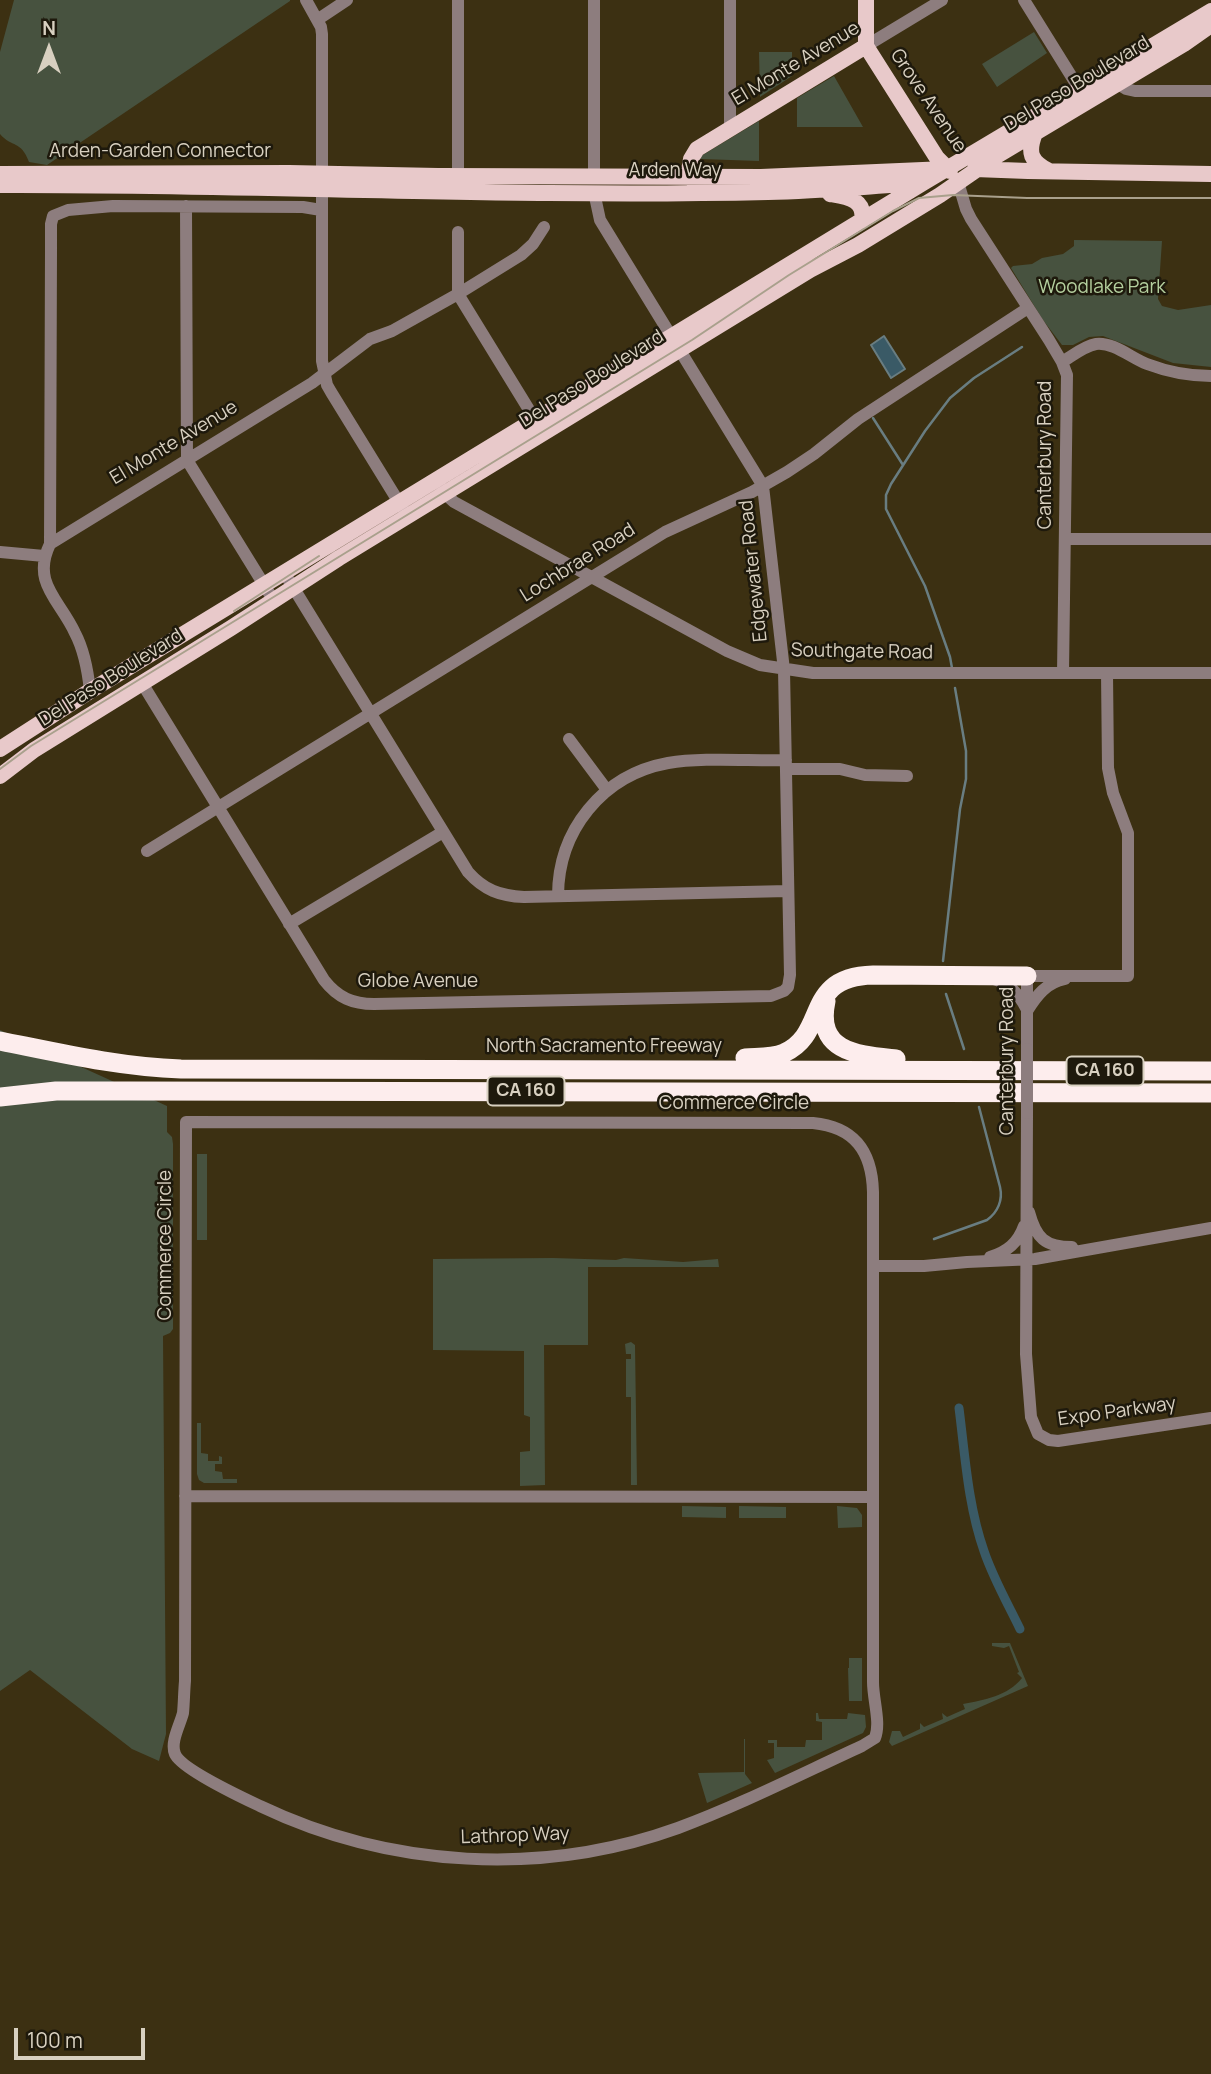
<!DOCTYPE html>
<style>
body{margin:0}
#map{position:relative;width:1211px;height:2074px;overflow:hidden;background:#3c3012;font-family:Manrope,sans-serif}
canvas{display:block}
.north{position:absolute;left:14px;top:14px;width:70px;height:70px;-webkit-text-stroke:5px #1e190c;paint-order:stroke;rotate:0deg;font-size:19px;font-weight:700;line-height:28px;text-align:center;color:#d8d0c0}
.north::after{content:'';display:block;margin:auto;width:24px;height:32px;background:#d8d0c0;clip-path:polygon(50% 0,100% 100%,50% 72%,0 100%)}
.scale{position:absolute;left:14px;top:2028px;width:131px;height:32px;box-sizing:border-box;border:4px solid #d8d0c0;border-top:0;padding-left:9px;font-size:21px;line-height:24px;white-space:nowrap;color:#d8d0c0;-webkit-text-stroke:5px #1e190c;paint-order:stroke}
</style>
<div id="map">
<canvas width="1211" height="2074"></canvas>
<div class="north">N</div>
<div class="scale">100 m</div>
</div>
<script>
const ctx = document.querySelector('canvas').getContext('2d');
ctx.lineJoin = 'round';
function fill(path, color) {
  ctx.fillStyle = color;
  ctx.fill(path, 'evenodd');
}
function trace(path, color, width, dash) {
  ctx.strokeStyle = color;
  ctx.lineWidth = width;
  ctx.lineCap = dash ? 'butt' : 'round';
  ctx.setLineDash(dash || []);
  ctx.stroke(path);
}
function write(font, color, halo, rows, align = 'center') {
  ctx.font = font + ' Manrope,sans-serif';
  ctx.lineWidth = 5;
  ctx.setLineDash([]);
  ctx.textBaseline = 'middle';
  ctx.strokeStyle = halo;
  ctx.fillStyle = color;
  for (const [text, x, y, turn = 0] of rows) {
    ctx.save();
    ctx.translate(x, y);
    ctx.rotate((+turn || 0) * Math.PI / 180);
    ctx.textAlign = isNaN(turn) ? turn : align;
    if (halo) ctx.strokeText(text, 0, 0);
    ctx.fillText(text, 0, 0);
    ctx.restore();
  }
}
const green = new Path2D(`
 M14,0H290V1L47,165L29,162C21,140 12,148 0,134V52Z
 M1034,32L1047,53L997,87L982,64Z
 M759,52H792V76L760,97Z
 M834,76L863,127H797V98Z
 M759,121V161L701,159V156Z
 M1074,240L1162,241L1158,299L1162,306L1178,310L1211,305V367L1173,363L1103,336L1089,337L1073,345H1062L1043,320L1011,268L1013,266L1032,264L1042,258L1063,254L1074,246Z
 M0,1030L167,1106V1132L172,1137L173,1144V1329L170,1333L163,1336L166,1734L159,1761L132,1749L30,1670L0,1691Z
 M197,1154H207V1240H197Z
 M553,1258L616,1260L624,1258L683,1262L718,1259L719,1267H588V1345H544L545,1485L520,1486V1452L530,1451V1417L524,1415V1351L433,1350V1259Z
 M631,1342L635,1345L637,1485H631V1397H626V1359H631V1354H626L625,1344Z
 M197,1423H201V1453L208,1454V1461H219V1456L222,1457V1464H215V1471L222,1472L223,1479H237V1483H204L199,1480L197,1474Z
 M682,1506L726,1507V1518L682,1517Z
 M739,1506L786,1507V1518H739Z
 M837,1506L857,1508L862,1515V1527L838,1528Z
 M992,1643H1010L1028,1686L892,1746L889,1742L892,1731H900L903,1737L920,1729V1723L924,1727L943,1719L942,1713L947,1717L965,1709L963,1704C984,1700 1008,1696 1022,1678L1017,1673L1019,1672L1009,1646L1004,1648L992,1646Z
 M849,1658H862V1701H849L848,1668H849Z
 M848,1713L865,1715L866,1727L863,1733L775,1773L767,1760L774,1758V1743H768V1740H777V1747H805L806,1740H822V1722L816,1721V1713H818L819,1719H847Z
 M744,1739H745V1774L752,1783L707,1803L698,1773L744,1772Z`);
const water = new Path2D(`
 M884,336L905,369L891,378L871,345Z`);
const stream = new Path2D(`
 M873,418L903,465
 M952,668L950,657L925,586L886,509V495L891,484L925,431L950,398L974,378L1022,347
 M943,961L960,809L966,779V751L955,688
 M946,994L964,1049
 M934,1239L987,1220C998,1212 1003,1200 1000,1187L979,1107`);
const canal = new Path2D(`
 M959,1408C965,1455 968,1506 984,1551C993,1578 1008,1604 1020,1629`);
const minor = new Path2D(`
 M306,0L321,27L322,34V361L327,385L331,392L403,509
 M1024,0L1083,95
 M317,20L347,0
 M866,46L942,0
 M1118,84L1126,89L1135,91H1211
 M730,128V0
 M458,176V0
 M594,177V0
 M958,182L966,209L971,219L1049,340L1062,362L1067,375L1063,673
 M186,206L187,460L274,601
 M458,232V294L539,426
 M1062,362C1072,356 1084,346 1096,344C1114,342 1131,358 1147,364C1168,372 1188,376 1211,376
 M441,487L445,494L454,502L727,651L760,665L813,673H1211
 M1065,539H1211
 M50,544L51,250V224L53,216L68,210L113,206L303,207L321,210
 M0,552L44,556
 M285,574L468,872C484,890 500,896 524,897L788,891
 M142,683L324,980C338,998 353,1004 374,1004L771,996L784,991L788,987L790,975L784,670L763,486L600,220L594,192
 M90,691C88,672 84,650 75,633C60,600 31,583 50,544L312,383L370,339L392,331L458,294L521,255L533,244L544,227
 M569,739L607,790
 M786,769H840L865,775L907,776
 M147,851L665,532L752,492L787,472L814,454L858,419L1028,308
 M558,896C558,831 602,775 668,763C703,757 750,761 786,760
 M289,924L443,832
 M994,979C1010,984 1018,993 1026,1008
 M1027,1011C1037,995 1046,983 1065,979
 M1027,1049V976H1128V833L1113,793L1108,768L1107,673
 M1027,1113L1026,1354L1031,1417L1038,1434L1049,1440L1058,1441L1211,1418
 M186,1122L813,1123C855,1127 872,1152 873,1192V1682C873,1700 881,1723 875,1738L862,1746C801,1774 740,1805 678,1828C542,1877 390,1868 260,1806C243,1798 181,1769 175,1754C170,1742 180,1725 183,1713C184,1703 184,1692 185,1681Z
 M1029,1212C1036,1238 1045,1247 1072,1247
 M990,1257C1007,1252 1018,1243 1024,1226
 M873,1266H924L967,1262L1035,1259L1211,1228
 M185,1496L872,1497`);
const major = new Path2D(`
 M866,0V46L937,158L950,171
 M1035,133C1027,153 1031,162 1049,171
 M975,169L1028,171L1211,174
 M0,174L289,173L438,176L761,177L946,169
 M695,180L688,177L691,159L697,149L866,46
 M0,185C256,184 512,198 768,192C819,191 870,186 921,183
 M830,194C847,197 866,199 862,221
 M0,749L90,691L923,183L1211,11
 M0,776L34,750L231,628L339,558L810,270L858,245L940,195L995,157L1184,44L1211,25`);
const highway = new Path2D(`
 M826,1001C815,1053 859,1055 896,1059
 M0,1041C60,1053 120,1067 181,1069L1211,1071
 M745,1058C758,1057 772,1058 784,1053C829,1033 802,977 873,975L1027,976
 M0,1097L56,1091H129L1211,1093`);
const tram = new Path2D(`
 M234,611L319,556
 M0,769L31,746L692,340L789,275L893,211L919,198L953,195L1027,198H1211`);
const minorBridge = new Path2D(`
 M1027,1049V1113`);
const shields = [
 [1105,1071,77],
 [526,1091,77]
];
const shieldNames = [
 ["CA 160",1105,1071],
 ["CA 160",526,1091]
];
const streetNames = [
 ["El Monte Avenue",796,64,-31],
 ["Del Paso Boulevard",1077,84,-31],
 ["Grove Avenue",928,101,56],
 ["Arden-Garden Connector",160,152],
 ["Arden Way",675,171],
 ["Del Paso Boulevard",592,379,-32],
 ["El Monte Avenue",174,443,-31],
 ["Canterbury Road",1046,455,-90],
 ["Lochbrae Road",578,563,-32],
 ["Edgewater Road",754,571,-96],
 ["Southgate Road",862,652,1],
 ["Del Paso Boulevard",111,678,-32],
 ["Globe Avenue",418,982],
 ["North Sacramento Freeway",604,1047],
 ["Canterbury Road",1008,1061,-90],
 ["Commerce Circle",734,1104],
 ["Commerce Circle",166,1245,-90],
 ["Expo Parkway",1117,1412,-8],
 ["Lathrop Way",515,1836,-2]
];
const parkNames = [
 ["Woodlake Park",1102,288]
];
fill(green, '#47523f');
fill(water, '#3a5a66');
trace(water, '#697d81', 2);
trace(stream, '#697d81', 2.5);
trace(canal, '#3a5a66', 9);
trace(minor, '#8d7d7e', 12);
trace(major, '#e8c9ca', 16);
trace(highway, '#fdeded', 19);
trace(tram, '#a9a08c', 2);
trace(minorBridge, '#8d7d7e', 12);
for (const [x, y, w] of shields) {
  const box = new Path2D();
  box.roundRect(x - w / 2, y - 14.5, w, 29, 5);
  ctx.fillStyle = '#1e190c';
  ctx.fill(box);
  trace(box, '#d8d0c0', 2);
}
write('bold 18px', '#d8d0c0', null, shieldNames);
write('19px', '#d8d0c0', '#1e190c', streetNames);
write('19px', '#b4cf9e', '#1e190c', parkNames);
</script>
